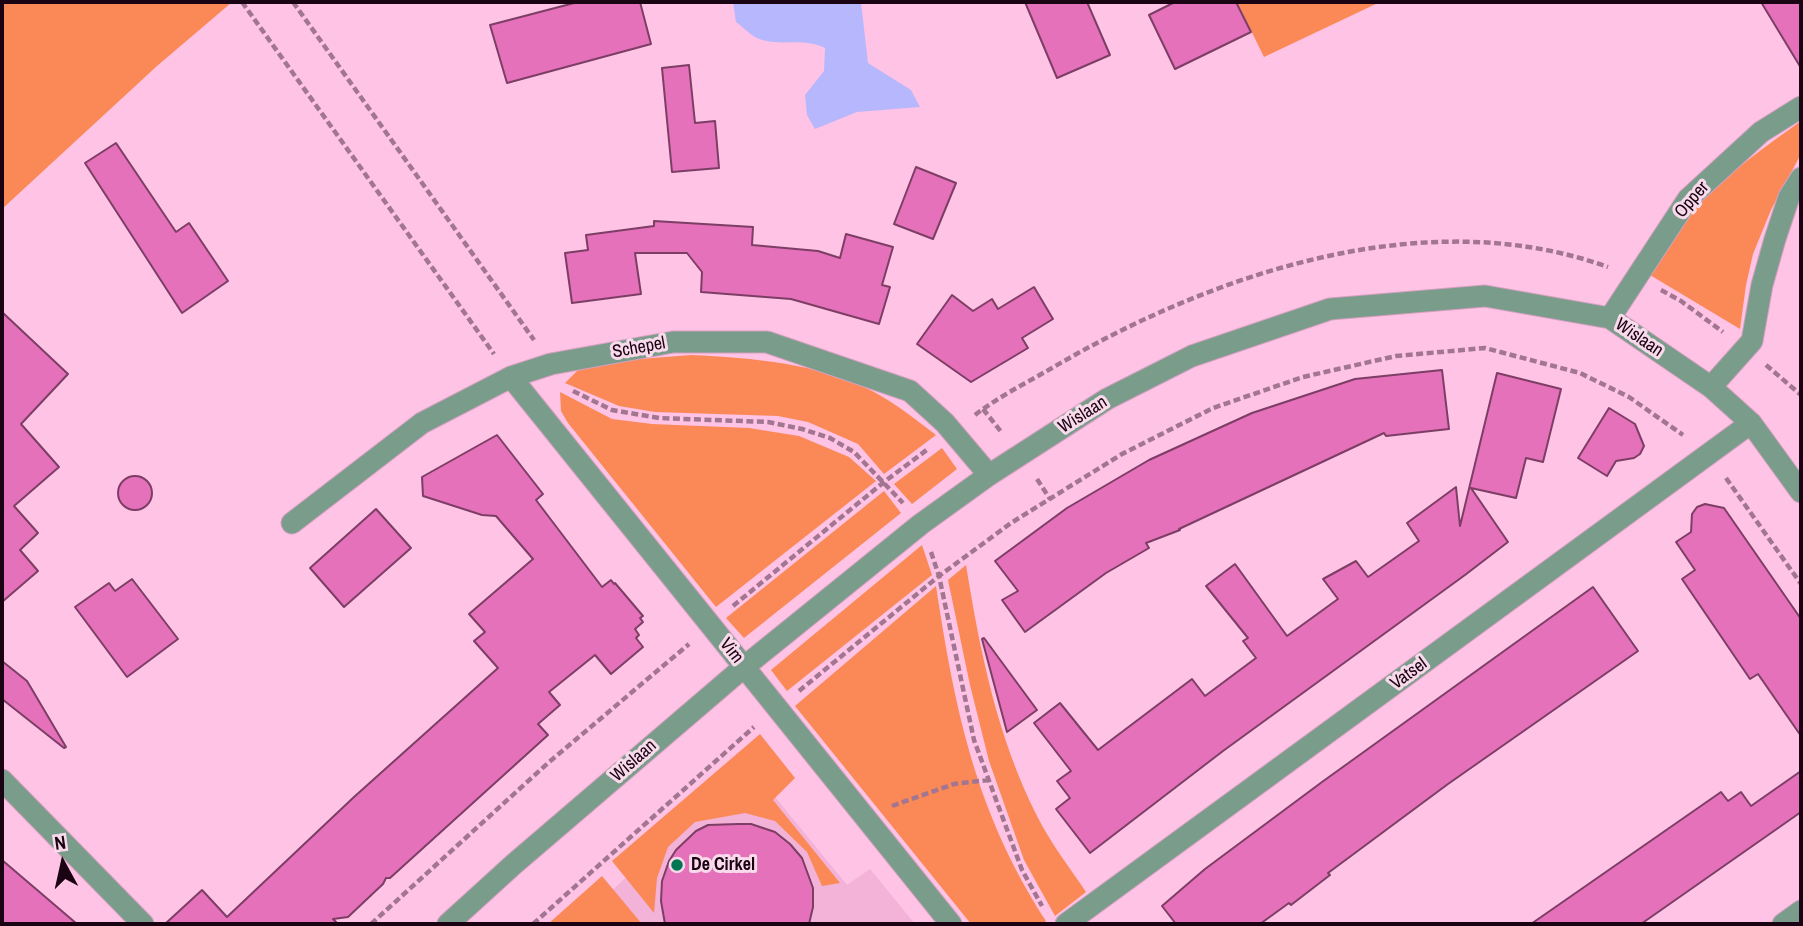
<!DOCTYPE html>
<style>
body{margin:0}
#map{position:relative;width:1803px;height:926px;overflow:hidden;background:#fec3e5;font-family:"Archivo Narrow",sans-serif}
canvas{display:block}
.frame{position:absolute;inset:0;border:4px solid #1a0312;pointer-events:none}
.north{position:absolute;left:28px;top:828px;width:70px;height:70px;-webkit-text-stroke:5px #f9daeb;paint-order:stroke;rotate:352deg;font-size:19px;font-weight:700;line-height:28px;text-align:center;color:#1a0312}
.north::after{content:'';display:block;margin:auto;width:24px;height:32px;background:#1a0312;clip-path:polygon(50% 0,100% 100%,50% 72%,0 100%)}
</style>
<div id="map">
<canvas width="1803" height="926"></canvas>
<div class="frame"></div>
<div class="north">N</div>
</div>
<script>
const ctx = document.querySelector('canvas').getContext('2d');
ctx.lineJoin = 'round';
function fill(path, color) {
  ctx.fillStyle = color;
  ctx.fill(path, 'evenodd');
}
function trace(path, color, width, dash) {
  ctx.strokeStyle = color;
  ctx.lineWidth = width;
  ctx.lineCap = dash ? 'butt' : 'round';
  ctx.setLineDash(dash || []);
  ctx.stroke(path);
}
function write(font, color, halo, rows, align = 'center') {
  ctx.font = font + ' "Archivo Narrow",sans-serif';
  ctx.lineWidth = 6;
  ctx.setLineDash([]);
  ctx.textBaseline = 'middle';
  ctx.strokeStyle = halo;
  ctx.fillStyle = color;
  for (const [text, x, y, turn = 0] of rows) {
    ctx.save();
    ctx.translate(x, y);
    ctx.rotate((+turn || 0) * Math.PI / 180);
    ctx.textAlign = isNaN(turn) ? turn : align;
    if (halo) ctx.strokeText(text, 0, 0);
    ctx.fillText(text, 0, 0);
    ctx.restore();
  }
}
const built = new Path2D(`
 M748,764L847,885L870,869L915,924H576Z`);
const green = new Path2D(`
 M2,2H230L231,3L157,66L2,209Z
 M1237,2H1380L1264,57Z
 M1801,121V154L1771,210L1753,254L1746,285L1740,329L1650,275C1667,248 1684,218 1707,195C1736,167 1769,144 1801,121Z
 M691,355C753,358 819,363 874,392C897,404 916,420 936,435L884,474L858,444L808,422L778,416L655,412L619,406L565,383L580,368L640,359Z
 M560,392L612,419L652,424L749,428L799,436L849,457L876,481L716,607L568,423L561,411Z
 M942,448L957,469L912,504L894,484Z
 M884,491L901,513L744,638L726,618Z
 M922,545L932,575L787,691L771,670Z
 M966,565C980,651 997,737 1037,816C1050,842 1069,867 1086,892L1055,916L1024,860L989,761L970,685L948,580Z
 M936,586C955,711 976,813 1046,921L1043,924H971L795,706Z
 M760,734L795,778L773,800L840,883L822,886L807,852L775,821L745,813L695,822L668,847L657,878L654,913L612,861Z
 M602,876L642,924H548Z`);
const water = new Path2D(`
 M733,2H861L868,63L911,90L920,107L857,112L815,129L807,115L805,95L824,71L825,48C802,37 781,47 759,39C751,36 743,27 736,22Z`);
const building = new Path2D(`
 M578,2H640L651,44L507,83L490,25Z
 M1025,2H1087L1110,55L1057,78Z
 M1175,2H1236L1251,32L1175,69L1149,15Z
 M1761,2H1801V68Z
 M689,65L695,123L715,121L719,168L672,172L662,68Z
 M116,143L176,232L189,223L228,281L182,313L85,163Z
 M916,167L956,183L933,239L894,224Z
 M654,221L753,227L752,245L818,251L840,258L846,234L893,247L882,285L890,287L879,324L791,299L701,292L702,272L687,253H635L641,294L572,303L565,253L588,250L586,235L654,226Z
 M1034,287L1053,319L1022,338L1028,348L971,382L917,344L952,295L973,311L992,299L998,309Z
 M2,312L68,374L21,424L59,467L14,506L38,533L20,550L38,571L2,602Z
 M1442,370L1449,429L1386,436L1384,433L1179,529L1180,530L1146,543L1149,548L1106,573L1025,632L1002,600L1018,591L995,561L1067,508L1149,460L1252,413L1355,379Z
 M1497,373L1561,389L1543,462L1526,458L1516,498L1471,488L1508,542L1465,575L1223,751L1090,853L1056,809L1070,798L1057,781L1071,771L1034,723L1060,703L1098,750L1192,679L1205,696L1256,658L1243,641L1248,638L1206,586L1235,564L1287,636L1338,599L1323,579L1356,561L1368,577L1419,541L1407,523L1456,487L1460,526Z
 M1609,408L1635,424L1644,446L1640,454L1634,458L1616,461L1607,476L1578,458Z
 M497,435L543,494L536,500L602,587L611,580L614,584L615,583L643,616L640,618L643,622L635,629L639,635L636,638L643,647L611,674L595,655L549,692L560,705L538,724L548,735L390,878H386L383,884L348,917L333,919L338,924H165L202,890L227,917L354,797L498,668L474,641L485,632L469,614L533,559L496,516L482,515L423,496L422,477Z
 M118 493a17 17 0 1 1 34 0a17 17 0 1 1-34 0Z
 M1705,504L1724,508L1801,619V736L1758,674L1750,679L1682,579L1695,570L1676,542L1691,532L1692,514L1697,507Z
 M376,509L411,548L344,607L310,568Z
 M132,579L178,639L127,677L75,607L109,583L115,591Z
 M1593,587L1638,651L1448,784L1328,873L1330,875L1291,905L1289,903L1260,924H1176L1162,906L1205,869L1322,782Z
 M984,638L1037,710L1007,732L982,639Z
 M2,661L27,681L66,747L64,748L2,699Z
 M1801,771V812L1641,924H1531L1721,792L1728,801L1741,792L1751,806Z
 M738,824H751L775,832L790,844L802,858L813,888V907L809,924H665L661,901L662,881L669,861L676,850L696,831L708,825Z
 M2,860L77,924H2Z`);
const path = new Path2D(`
 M242,2L494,354
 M293,2L534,340
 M1661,290L1681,301L1723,332
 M1766,365L1801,395
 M573,391L612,410L659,418L768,422L802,429L830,438L854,452L903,503
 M983,409L1002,433
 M975,415C998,397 1026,383 1052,368C1212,274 1425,201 1608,267
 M1726,478L1801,584
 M1037,479L1050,499
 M931,552L939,576L974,740L1022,870L1042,906
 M733,606L884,482L928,449
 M799,691L939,576L1011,523L1122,454L1213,408L1303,377L1396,356L1485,348L1580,373L1629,397L1683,435
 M892,806L954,784L988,780
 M371,924L548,763L689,644
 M533,924L754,727`);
const minor = new Path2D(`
 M1610,318L1688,199L1761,132L1801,107
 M511,377L951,924
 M1711,387L1752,341L1762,285L1775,239L1789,197L1801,178
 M292,523L422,423L511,377L551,364L673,342H767L910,391L945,423L989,475
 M2,780L143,924
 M448,924L514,864L744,667L921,524L989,475L1107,399L1192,356L1330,309L1485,296L1610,318L1711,387L1751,423L1801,492
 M1066,924L1751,423
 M1783,924L1801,911`);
const markers = [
 [677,865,7,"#007752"]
];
const streetNames = [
 ["Opper",1692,200,-49],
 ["Wislaan",1639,338,34],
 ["Schepel",639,348,-10],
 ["Wislaan",1083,415,-32],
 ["Vim",731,651,52],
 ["Vatsel",1409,674,-36],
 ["Wislaan",634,761,-41]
];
const poiNames = [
 ["De Cirkel",691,865]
];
fill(built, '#f3b2d7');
fill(green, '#fb8957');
fill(water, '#b7b7fe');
fill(building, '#e471ba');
trace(building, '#7d3e65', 2);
trace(minor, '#d5a0bf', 23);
trace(path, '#a27690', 4.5, [7, 3.5]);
trace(minor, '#7a9c8b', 21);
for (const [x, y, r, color] of markers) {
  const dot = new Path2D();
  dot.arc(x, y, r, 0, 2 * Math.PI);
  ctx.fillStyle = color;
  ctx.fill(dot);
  trace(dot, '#f9daeb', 2.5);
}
write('18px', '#1a0312', '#f9daeb', streetNames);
write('bold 18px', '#1a0312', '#f9daeb', poiNames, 'left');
</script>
